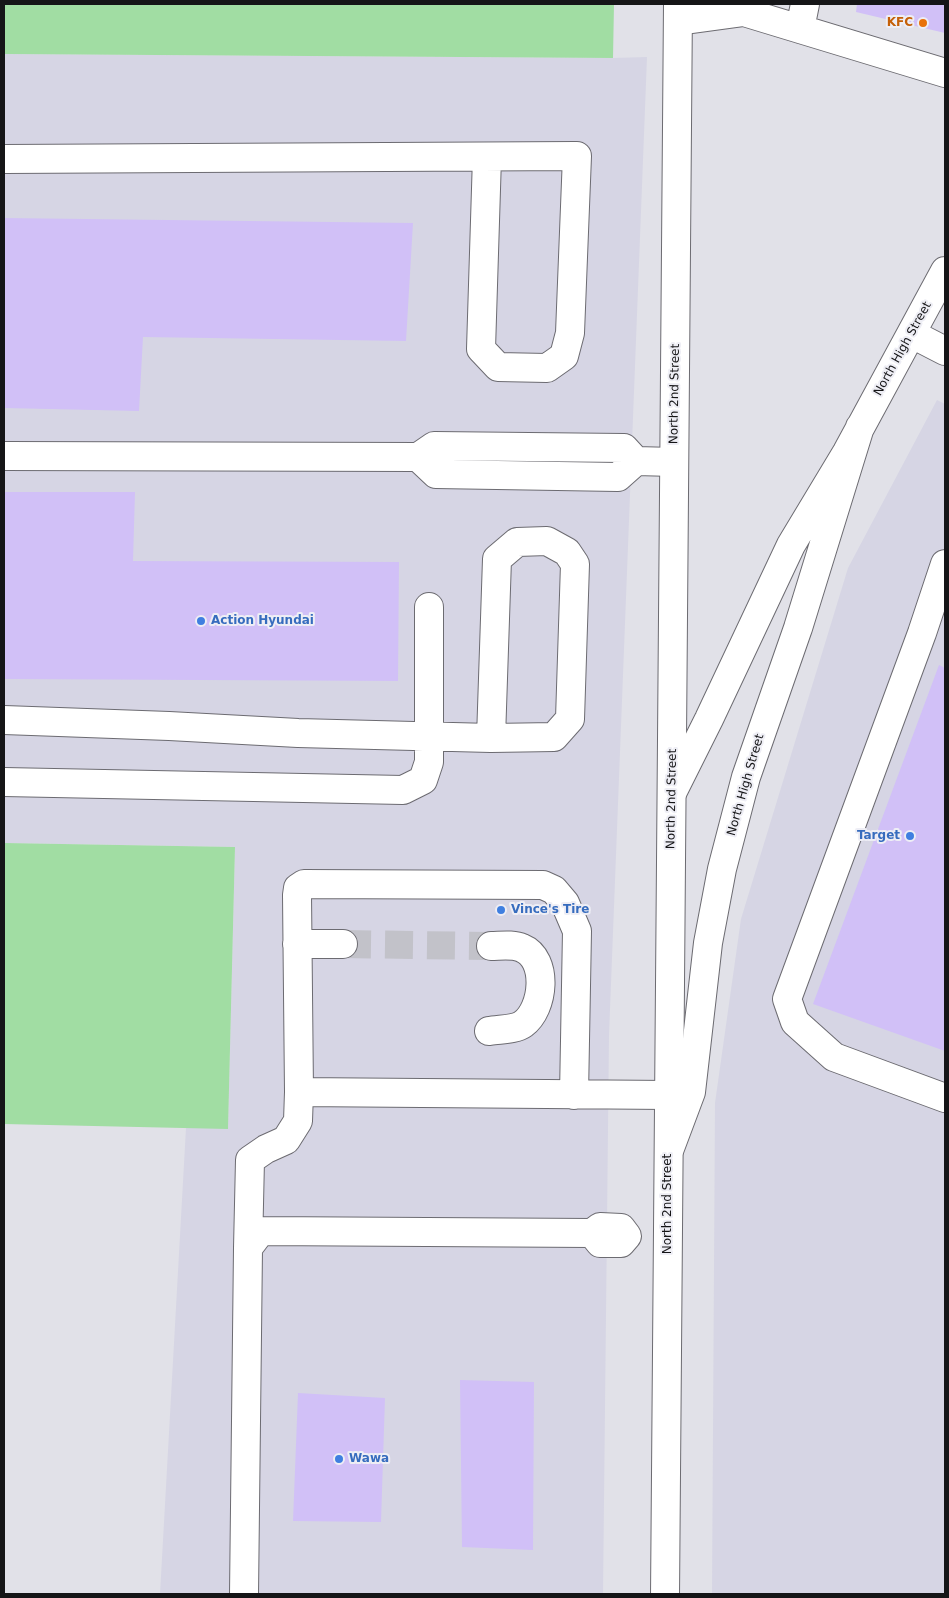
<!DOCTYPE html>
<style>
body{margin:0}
#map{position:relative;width:949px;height:1598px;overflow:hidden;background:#e1e1e8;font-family:"DejaVu Sans",sans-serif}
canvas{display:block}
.frame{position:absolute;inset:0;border:5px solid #151517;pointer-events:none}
</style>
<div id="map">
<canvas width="949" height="1598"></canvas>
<div class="frame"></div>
</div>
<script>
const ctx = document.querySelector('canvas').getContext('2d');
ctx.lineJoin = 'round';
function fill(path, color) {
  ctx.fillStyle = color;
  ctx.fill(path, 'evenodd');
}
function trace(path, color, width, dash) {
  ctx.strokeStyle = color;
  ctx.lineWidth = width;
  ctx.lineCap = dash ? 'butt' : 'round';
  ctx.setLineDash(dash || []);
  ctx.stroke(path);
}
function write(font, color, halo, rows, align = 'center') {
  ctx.font = font + ' "DejaVu Sans",sans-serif';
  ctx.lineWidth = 4;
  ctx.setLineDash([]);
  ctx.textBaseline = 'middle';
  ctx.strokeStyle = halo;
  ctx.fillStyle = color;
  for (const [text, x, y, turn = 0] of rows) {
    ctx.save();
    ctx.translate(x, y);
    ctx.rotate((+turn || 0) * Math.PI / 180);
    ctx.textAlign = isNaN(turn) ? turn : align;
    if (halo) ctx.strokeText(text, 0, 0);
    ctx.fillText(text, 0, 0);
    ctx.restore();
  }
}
const built = new Path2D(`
 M4,54L613,58L647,57L609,1035L603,1594H160L186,1128H228L235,847L4,843Z
 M937,400L945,404V1594H712L715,1103L741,919L848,568Z`);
const green = new Path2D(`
 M4,4H614L613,58L4,54Z
 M4,843L235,847L228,1129L4,1124Z`);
const building = new Path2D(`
 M857,4H945V33L856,12Z
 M4,218L413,223L406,341L143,337L139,411L4,408Z
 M4,492H135L133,561L399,562L398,681L4,679Z
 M939,665L945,668V1051L813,1004Z
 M460,1380L534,1382L533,1550L462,1547Z
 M298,1393L385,1398L381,1522L293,1521Z`);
const minorTunnel = new Path2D(`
 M343,944L491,946`);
const minor = new Path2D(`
 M678,21L744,12L945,73
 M800,29L805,4
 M4,159L577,156L570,333L564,356L547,368L498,367L481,349L487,157
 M912,334L945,351
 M4,456L418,457
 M636,461L624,448L434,446L418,457L436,474L618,477L636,461L674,462
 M945,564L922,633L787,999L795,1022L834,1057L945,1098
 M4,720L169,726L298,733L491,738L554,737L570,719L575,564L567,552L547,541L517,542L497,559L491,738
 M4,782L403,790L423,780L429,762V607
 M672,793L709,719L791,545L847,452L945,271
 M297,944H343
 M489,1031C499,1029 515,1030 523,1024C544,1009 549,959 522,948C513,944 500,946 491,946
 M299,1092L297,895L298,888L304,884L543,885L554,890L565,903L577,931L574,1095
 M670,1148L691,1092L708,943L722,869L746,777L798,628L860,427
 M248,1248L250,1160L266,1149L286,1140L298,1121L299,1092L669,1095
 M244,1594L248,1248L261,1231L592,1233L600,1227L621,1228L627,1236L621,1243H600L592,1233`);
const major = new Path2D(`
 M665,1594L678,4`);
const markers = [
 [923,23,5,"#e8710a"],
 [201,621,5,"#3f7fe0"],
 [910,836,5,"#3f7fe0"],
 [501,910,5,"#3f7fe0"],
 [339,1459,5,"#3f7fe0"]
];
const foodNames = [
 ["KFC",913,23]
];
const streetNames = [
 ["North High Street",903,349,-61],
 ["North 2nd Street",675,394,-89],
 ["North High Street",746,785,-74],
 ["North 2nd Street",672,799,-89],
 ["North 2nd Street",668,1204,-90]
];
const shopNames = [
 ["Action Hyundai",211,621],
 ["Target",900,836,"right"],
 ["Vince's Tire",511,910],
 ["Wawa",349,1459]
];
fill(built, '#d6d5e4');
fill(green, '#a1dda3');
fill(building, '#d1c0f7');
trace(minorTunnel, '#c2c2c9', 28, [28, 14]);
trace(minor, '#6c6b71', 30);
trace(major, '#6c6b71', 30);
trace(minor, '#fff', 28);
trace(major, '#fff', 28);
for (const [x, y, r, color] of markers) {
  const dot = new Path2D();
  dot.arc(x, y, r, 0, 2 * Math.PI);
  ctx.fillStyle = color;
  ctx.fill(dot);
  trace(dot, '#eeeef5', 2);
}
write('bold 12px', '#c56008', '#eeeef5', foodNames, 'right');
write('12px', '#151517', '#eeeef5', streetNames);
write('bold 12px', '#366cbe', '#eeeef5', shopNames, 'left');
</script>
